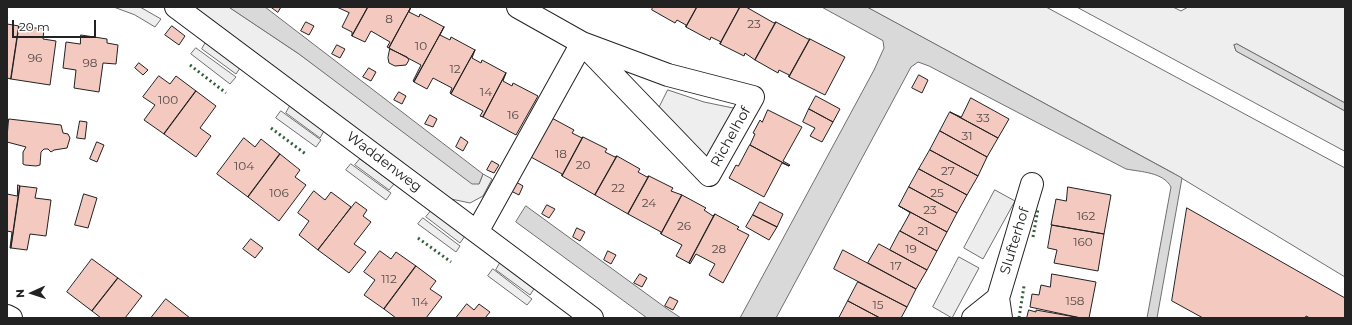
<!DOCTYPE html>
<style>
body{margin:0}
#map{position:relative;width:1352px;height:325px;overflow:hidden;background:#fff;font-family:Montserrat,sans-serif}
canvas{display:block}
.frame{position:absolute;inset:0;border:8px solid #222;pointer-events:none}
.north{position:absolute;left:12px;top:273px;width:40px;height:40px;-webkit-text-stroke:3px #fff;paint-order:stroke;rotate:267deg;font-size:11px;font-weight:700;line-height:16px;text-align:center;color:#222}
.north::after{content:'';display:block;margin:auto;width:14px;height:18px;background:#222;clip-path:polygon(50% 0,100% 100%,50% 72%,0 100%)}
.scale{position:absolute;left:12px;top:20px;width:84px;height:18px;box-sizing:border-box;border:2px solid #222;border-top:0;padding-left:5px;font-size:12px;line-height:14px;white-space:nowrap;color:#222;-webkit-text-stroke:3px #fff;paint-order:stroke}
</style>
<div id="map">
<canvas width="1352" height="325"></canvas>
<div class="frame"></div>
<div class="north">N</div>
<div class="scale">20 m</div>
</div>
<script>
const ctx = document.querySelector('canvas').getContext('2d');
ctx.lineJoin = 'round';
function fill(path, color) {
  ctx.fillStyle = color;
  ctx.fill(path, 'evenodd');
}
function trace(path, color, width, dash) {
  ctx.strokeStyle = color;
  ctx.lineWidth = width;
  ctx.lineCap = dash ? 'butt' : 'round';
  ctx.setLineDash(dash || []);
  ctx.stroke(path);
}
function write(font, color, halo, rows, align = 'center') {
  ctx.font = font + ' Montserrat,sans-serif';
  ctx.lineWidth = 3;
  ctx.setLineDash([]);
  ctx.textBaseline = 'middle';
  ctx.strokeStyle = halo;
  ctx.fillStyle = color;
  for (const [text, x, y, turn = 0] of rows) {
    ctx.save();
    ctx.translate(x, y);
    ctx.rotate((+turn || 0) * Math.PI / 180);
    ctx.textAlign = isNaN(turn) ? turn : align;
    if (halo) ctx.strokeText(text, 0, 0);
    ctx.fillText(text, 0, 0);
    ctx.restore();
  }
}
const green = new Path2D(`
 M114,7H140L161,19L155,27L135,15Z
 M195,7H229L299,54L479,184L483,174L492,179L483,196L470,203L451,199Z
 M867,7H1046L1345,168V277L1173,173Z
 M1077,7H1173L1181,11L1188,7H1345V103L1237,44L1234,45L1236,51L1345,111V151Z
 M196,48L236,77L230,84L191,54Z
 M668,90L704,102L738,109L710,160L658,110Z
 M281,111L321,140L316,147L276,118Z
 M351,164L391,193L386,200L346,170Z
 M423,218L460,246L456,252L418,224Z
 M493,269L532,299L527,305L488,276Z`);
const parking = new Path2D(`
 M206,42L240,68L236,74L202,49Z
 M290,106L324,131L320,138L286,113Z
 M360,159L394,184L389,190L355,165Z
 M995,190L1015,201L983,259L964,248Z
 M431,211L465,236L460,243L426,217Z
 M959,257L979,268L952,318L933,307Z
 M500,263L534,289L530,295L496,270Z`);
const water = new Path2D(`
 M229,7H265L483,174L479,184H472L299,54Z
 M822,7H867L1182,178L1157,318H1147L1171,187C1163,172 1141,172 1126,169L929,66L918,62L911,67L776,318H740L874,70L884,48L883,41Z
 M1237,44L1345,103V111L1236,51L1234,45Z
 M526,206L666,308L681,318H647L516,222Z`);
const building = new Path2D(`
 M271,7H281L278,12Z
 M337,7H368L352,36V32L342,27L349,13Z
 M368,7H411L389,48L387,47L390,42L371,31L365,42L352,36Z
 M411,7L409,12L419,17L420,14L444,27L414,82L413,81L421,65L389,48Z
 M653,7H697L686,27V25L677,20L675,23L652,10Z
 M697,7H740L720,44L721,42L711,37L710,40L686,27Z
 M740,7H746L774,23L776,22L755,60L745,53L744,56L720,44Z
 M306,22L314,26L309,35L301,31Z
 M776,22L808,39H810L789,77V75L779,70L778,73L755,60Z
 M7,24L19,26L11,79L7,78Z
 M19,26L44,29L43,39L56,41L50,85L11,79Z
 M172,26L185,36L179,45L165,35Z
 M444,27L440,35L450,40L451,37L475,50L451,94L450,93L452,88L433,78L427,89L414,82Z
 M81,35L107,39V43L118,45L116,64L103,63L99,92L74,88L76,70L63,68L66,42L80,44Z
 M810,39L845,57L825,95L789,77Z
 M337,45L345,49L340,58L332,54Z
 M390,49L407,57L409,60L406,65L395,66L389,63L388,58Z
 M475,50L472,58L481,63L482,60L506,73L483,117L480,116L483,111L451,94Z
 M139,63L148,70L143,75L135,68Z
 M369,68L376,72L371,81L363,77Z
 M506,73L503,81L512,86L513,83L538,96L516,135L483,117Z
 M919,75L928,80L922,93L912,88Z
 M159,76L170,84L176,76L196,91L164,134L144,120L155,105L143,97Z
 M196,91L216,106L200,128L211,136L196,157L164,134Z
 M399,92L406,96L402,104L394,100Z
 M816,96L840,109L833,122L809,109Z
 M971,98L1009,119L998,138L950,112L961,117Z
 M809,109L833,122L822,142L810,136L815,128L803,122Z
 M768,110L802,127L783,161L790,165L789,166L750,145L755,134L753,133L760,120L762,122Z
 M950,112L998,138L987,157L940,131Z
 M430,115L437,119L433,127L425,124Z
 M550,117L574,130L572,133L582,138L583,137L562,176V174L529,156Z
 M9,119L61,125L63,133L68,134L70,138L67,148L54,150L51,152L48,149H44L41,152L40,165L36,166L25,165L23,164V152L26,147L7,142Z
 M80,121L87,122L85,139L77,138Z
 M940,131L987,157L978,176L930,150Z
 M461,137L468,142L463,151L456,147Z
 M583,137L607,149L605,152L615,157L617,156L595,195L562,176Z
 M244,138L255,147L261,139L280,154L248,197L217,174Z
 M97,142L104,145L97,162L90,159Z
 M750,145L789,166L782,163L764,197L729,178L736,165L738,166Z
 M930,150L978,176L967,195L919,169Z
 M280,154L300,170L295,177L306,185L279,221L248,197Z
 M617,156L640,169L638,172L647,177L649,176L628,214L595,195Z
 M492,161L499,165L494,173L487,170Z
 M919,169L967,195L957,213L909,187Z
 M649,176L673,188L671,191L682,195L661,234V232L628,214Z
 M516,182L523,186L519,195L511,191Z
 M18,185L20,186L11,248H10L12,232L7,231V194L17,196Z
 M20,186L37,188L35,198L51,200L46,236L30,234L27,250L11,248Z
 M909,187L957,213L947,232L899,206Z
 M1068,187L1111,195L1104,234L1051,225L1056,199L1066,201Z
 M314,191L325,200L331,192L351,207L318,250L299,235L309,221L298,213Z
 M84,194L97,198L88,228L75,225Z
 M682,195L706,208L704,210L713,216L715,214L689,263L676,256L682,245L661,234Z
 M356,202L367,210L363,216L371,222L354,244L366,252L349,273L318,250Z
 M760,202L783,214L777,227L753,215Z
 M547,205L555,209L549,218L542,214Z
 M899,206L947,232L937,251L900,231L910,213Z
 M1187,208L1345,298V318H1310L1306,316L1305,318H1203L1172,301Z
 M715,214L739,227L737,229L749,235L723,283L709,275L715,264L696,254L690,264L689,263Z
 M753,215L777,227L769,240L746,227Z
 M1052,225L1104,234L1098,271L1054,263L1057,250L1048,248Z
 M577,228L585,232L580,241L573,237Z
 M900,231L937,251L927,270L890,250Z
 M251,239L263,248L255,258L243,249Z
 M879,244L927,270L916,289L868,263Z
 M843,250L916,289L907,307L834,269Z
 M380,251L391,259L396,252L416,266L384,309L364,295L375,280L364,272Z
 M608,251L616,255L611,264L604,260Z
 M92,259L118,278L92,311L67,292Z
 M416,266L436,281L430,289L442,297L426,318H396L384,309Z
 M640,274L647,278L642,287L634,283Z
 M1052,274L1096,282L1089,318H1081L1030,307L1032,294L1039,295L1041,285L1050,287Z
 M118,278L142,296L125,318H101L92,311Z
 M858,282L907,307L901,318H880L848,301Z
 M670,297L678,301L673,310L665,306Z
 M166,299L190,318H151Z
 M848,301L880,318H839Z
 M467,304L474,310L479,304L490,312L485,318H456Z
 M1029,310L1036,312V310L1081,318H1027Z`);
const minor = new Path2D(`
 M176,7L592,318
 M477,232L582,43L709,175L753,97L668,75L582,43L518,7
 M7,316L11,318
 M973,318L998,298
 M1001,318L998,298L1032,184`);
const hedge = new Path2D(`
 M190,65L226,93
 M271,128L307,155
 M1033,237L1038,209
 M418,238L451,262
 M1019,318L1024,286`);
const numberNames = [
 ["8",389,19],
 ["23",754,24],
 ["10",421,46],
 ["96",35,58],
 ["98",90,63],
 ["12",455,69],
 ["14",486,92],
 ["100",168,100],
 ["16",513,115],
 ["33",983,118],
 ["31",967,136],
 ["18",561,154],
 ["20",583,165],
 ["104",244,166],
 ["27",948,171],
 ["22",618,188],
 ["106",279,193],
 ["25",937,193],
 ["24",649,203],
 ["23",930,210],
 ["162",1086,216],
 ["26",684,226],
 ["21",923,231],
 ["160",1083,242],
 ["28",719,249],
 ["19",911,249],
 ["17",896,266],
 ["112",389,279],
 ["158",1075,301],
 ["114",420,302],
 ["15",878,305]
];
const streetNames = [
 ["Richelhof",731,137,-61],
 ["Waddenweg",384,162,37],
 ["Slufterhof",1015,241,-73]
];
fill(green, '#eee');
trace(green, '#6f6f6f', 1);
fill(parking, '#ededed');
trace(parking, '#6f6f6f', 1);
fill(water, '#d9d9d9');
trace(water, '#6f6f6f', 1);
fill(building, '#f3c9c0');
trace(building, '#222', 1);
trace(minor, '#222', 24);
trace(minor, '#fff', 22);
trace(hedge, '#2f5e38', 3, [2, 3]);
write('12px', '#564c4a', null, numberNames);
write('14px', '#222', '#fff', streetNames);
</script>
